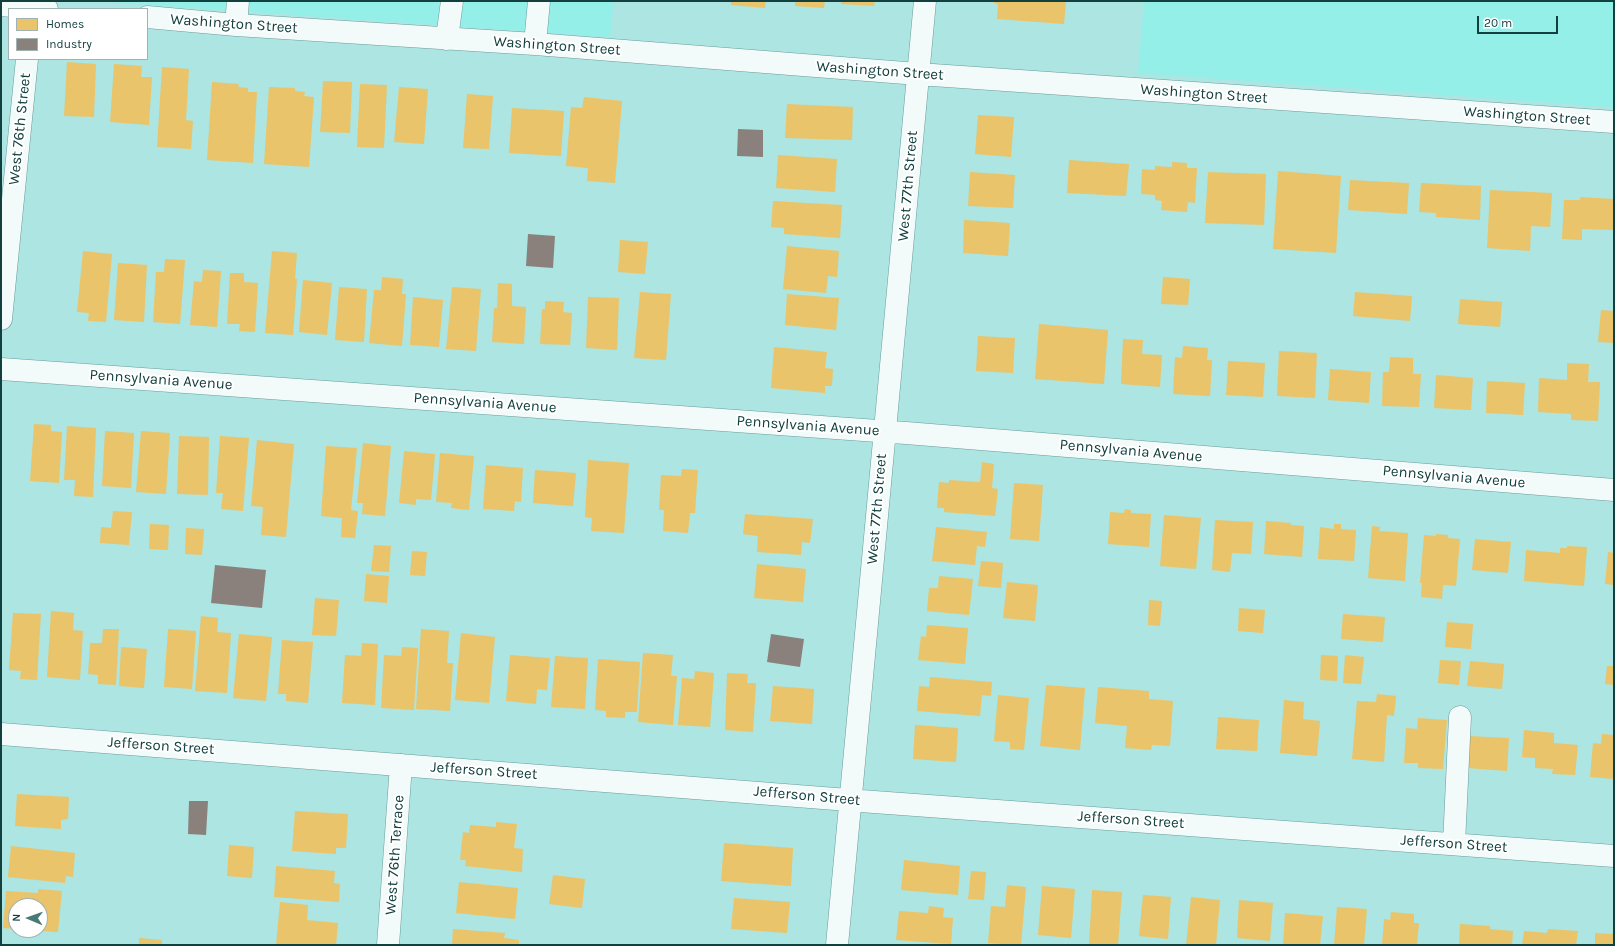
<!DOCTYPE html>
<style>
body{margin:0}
#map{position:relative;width:1615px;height:946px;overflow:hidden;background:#ace5e1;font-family:Karla,sans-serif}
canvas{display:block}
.frame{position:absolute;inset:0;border:2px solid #12403e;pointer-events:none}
.legend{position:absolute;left:8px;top:8px;width:140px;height:52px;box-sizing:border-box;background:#fff;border:1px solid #a0b3b2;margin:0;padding:5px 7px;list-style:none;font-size:12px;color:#12403e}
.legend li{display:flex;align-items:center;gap:8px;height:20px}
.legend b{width:20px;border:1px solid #a0b3b2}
.north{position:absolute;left:8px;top:898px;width:40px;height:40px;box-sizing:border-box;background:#fff;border:1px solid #a0b3b2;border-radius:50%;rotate:272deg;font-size:11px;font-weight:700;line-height:16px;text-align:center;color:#12403e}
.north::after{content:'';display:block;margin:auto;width:14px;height:18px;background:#487a77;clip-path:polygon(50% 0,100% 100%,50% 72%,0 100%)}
.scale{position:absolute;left:1477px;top:16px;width:81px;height:18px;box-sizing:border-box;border:2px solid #12403e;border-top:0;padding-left:5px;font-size:12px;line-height:14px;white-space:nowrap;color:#12403e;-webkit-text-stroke:3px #fff;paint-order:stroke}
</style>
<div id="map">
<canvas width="1615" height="946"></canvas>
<div class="frame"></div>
<ul class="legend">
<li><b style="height:11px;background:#e9c46a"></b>Homes</li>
<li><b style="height:11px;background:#8a817c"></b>Industry</li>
</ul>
<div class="north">N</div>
<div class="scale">20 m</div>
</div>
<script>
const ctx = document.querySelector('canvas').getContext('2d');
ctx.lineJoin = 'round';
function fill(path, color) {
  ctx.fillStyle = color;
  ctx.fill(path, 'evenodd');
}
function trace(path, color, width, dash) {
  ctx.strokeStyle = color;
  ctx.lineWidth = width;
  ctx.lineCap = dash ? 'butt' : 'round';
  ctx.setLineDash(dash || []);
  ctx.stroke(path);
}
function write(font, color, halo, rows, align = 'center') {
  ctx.font = font + ' Karla,sans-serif';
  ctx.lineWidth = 4;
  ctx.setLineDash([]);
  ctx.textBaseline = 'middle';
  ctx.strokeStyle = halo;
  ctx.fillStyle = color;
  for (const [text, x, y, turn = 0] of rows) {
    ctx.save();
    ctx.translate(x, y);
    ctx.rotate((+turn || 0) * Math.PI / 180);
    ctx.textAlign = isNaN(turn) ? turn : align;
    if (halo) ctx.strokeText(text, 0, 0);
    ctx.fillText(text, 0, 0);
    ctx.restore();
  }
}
const built = new Path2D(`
 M97,1H614L610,37Z
 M1144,1H1614V107L1138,73Z`);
const homes = new Path2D(`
 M731,1H766L765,8L731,5Z
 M795,1H825L824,8L795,6Z
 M842,1H875L874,6L841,4Z
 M994,1H1066L1064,24L997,19L998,4L994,3Z
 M67,62L96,64L94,117L64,116Z
 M114,64L142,66L141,77H152L149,125L110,122Z
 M162,67L189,69L186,120L193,121L191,149L157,147Z
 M323,81L352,82L350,133L320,132Z
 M212,82L239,84L238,87L248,88V92H257L253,163L207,160Z
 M360,84L387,85L384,148L357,147Z
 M269,87L295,88V91L305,92L304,96L314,97L309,167L264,164Z
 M399,87L428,89L424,144L394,142Z
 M467,94L493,96L489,149L463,148Z
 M584,97L622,101L615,183L587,181L588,168L566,166L571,107L582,108Z
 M787,104L853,107L852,140L785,138Z
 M512,108L564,111L561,156L509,153Z
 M978,115L1014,117L1011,157L975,154Z
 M778,155L837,159L835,192L776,188Z
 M1069,160L1129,164L1126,196L1067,193Z
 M1172,162L1187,163V168H1197L1195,203L1188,202L1187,212L1161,210L1162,201L1155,200V195L1141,194L1142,169L1155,170V166L1172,167Z
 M1278,171L1341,176L1336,253L1273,249Z
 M970,172L1015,175L1013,208L968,206Z
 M1208,172L1266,174L1264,225L1205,223Z
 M1350,180L1409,183L1407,214L1348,210Z
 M1421,183L1481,186L1480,220L1436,217V213L1419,212Z
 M1490,190L1552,193L1550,227L1531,226L1530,251L1487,248Z
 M1580,197L1614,199V230L1582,229V240L1562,239L1564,200H1580Z
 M773,201L842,205L840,238L784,234V228L771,227Z
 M964,220L1010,223L1008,256L963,253Z
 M620,240L648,242L645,274L618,272Z
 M787,246L839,251L837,277L828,276L826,293L783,289Z
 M83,251L112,254L106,322L88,321L89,313L77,312Z
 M272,251L297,253L295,279H297L293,335L265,333Z
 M165,259L185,260L180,324L153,322L156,272H164Z
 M118,263L147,265L144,322L114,320Z
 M203,270L221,271L217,327L190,325L194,281L202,282Z
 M230,273H244V282L258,283L255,332L239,331L240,324H227Z
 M382,277L403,279L402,294H406L402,346L369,343L374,290H381Z
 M1163,277L1190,279L1188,305L1161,304Z
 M303,280L332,283L327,335L299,332Z
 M498,283L512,284V306L526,307L524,344L492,342L494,308H497Z
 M339,287L367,289L364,342L335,340Z
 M452,287L481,289L476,351L446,349Z
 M640,292L671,294L666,360L634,358Z
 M1355,292L1412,296L1410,321L1353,316Z
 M787,294L839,298L836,330L785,325Z
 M413,297L443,300L439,347L410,345Z
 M588,297L619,298L617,350L586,348Z
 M1460,299L1502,302L1500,327L1458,324Z
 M545,301L564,302L563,312L572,313L570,345L540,344L542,309H545Z
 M1601,310L1614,311V343L1598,342Z
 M1039,324L1108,330L1104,384L1035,379Z
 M978,336L1015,338L1013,373L976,371Z
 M1123,339L1143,340L1142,354L1162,355L1160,387L1121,384Z
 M1183,346L1208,348L1207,360H1212L1210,396L1173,394L1175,357L1182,358Z
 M774,347L827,352L825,368L833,369L832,386H825V393L771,388Z
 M1279,351L1317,353L1315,398L1277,396Z
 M1390,357L1413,358V374H1421L1419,407L1382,406L1383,372H1389Z
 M1228,361L1265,363L1263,397L1226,395Z
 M1567,363L1589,364L1588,382H1600L1598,421L1571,420V414L1538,412L1539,378L1567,380Z
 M1330,369L1371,372L1369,403L1328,400Z
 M1436,375L1473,378L1471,410L1434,408Z
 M1487,381L1525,383L1523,415L1486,413Z
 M34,424L51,425V431L62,432L59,483L30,481Z
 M67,426L96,428L93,497L74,496L75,480H64Z
 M105,431L134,433L131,488L102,486Z
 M141,431L170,433L166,494L136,492Z
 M179,436L209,437L208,495L177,494Z
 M220,436L249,438L243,511L221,509L223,493H216Z
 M257,440L294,444L286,537L261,535L263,507L251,506Z
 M363,443L391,446L385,516L362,514L363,503H357Z
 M326,446L357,448L351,510L358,511L355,538L341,537L342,518L321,516Z
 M404,451L435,454L431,500L416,499V505L399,503Z
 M440,453L474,456L469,510L451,508L452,503L436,502Z
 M588,460L629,463L624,533L591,531L592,518L585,517Z
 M982,462L994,464L992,488L998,489L995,516L944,512V508H937L939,482L949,483V480L980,482Z
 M486,465L523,468L521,502L515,501L514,511L483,509Z
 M682,469L698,470L695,513H690L688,533L663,531L664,510H659L661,475L681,476Z
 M535,470L576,473L573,506L533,503Z
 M1014,483L1043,485L1039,541L1010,539Z
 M1125,509L1131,510V513L1151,514L1149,547L1108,544L1110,512L1124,513Z
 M113,511L132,512L129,545L100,543L101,527L111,528Z
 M745,514L813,519L810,543L802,542L801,555L757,552L758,536L743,534Z
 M1164,515L1201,518L1196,569L1160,566Z
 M1215,520L1253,522L1251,554L1232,553L1230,572L1212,570Z
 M1266,521L1291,523V525L1304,526L1302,557L1264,554Z
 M150,524L169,525L168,550L149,549Z
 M1334,524H1341V529L1356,530L1354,561L1318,559L1320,527L1334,529Z
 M1372,526L1380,527L1379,531L1408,533L1405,581L1368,578Z
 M936,527L987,532L985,547L977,546L975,565L932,561Z
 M186,528L204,529L202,555L185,554Z
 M1436,534L1448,535V538L1460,539L1456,586L1443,585L1442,599L1421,597L1422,583H1420L1424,535L1436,536Z
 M1475,539L1511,542L1508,573L1472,570Z
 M374,545L391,546L389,572L371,571Z
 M1567,546L1587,547L1584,586L1524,581L1526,550L1560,553V548H1567Z
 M412,551L427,552L425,576L410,575Z
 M1608,552L1614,553V585L1605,584Z
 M981,561L1003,563L1001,588L978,586Z
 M757,564L806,569L803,602L754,598Z
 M366,574L389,576L387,603L364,601Z
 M939,576L973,579L969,615L927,611L929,588H938Z
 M1007,582L1038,585L1035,621L1003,618Z
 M315,598L339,600L336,636L312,635Z
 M1149,600L1162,601L1160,626L1148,625Z
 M1239,608L1265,610L1263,633L1238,631Z
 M51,611L74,613L73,630L83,631L80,680L47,677Z
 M13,613L41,614L37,680L20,679L21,671L9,670Z
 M1343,614L1385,617L1383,642L1341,639Z
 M201,616L218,618L217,632L231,633L227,693L195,691Z
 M1447,622L1473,624L1471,649L1445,647Z
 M927,625L968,628L965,664L918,660L921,636L926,637Z
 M103,629H119L116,685L98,684V675L88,674L90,643H102Z
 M168,629L196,631L192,689L164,687Z
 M421,629L449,631L447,663H453L450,711L416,709Z
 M461,633L495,637L489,703L455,700Z
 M239,634L272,637L266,701L233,698Z
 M282,640L313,642L308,703L286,701V694H278Z
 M362,643L378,644L375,705L342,703L345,655L361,656Z
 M121,647L147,649L144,688L119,686Z
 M402,647L418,648L414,710L381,708L384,655L401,656Z
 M643,653L673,655L671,676H677L673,725L638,722Z
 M510,655L550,658L547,690L537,689L536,704L506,701Z
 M1321,655L1338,656L1337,681L1320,680Z
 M1345,655L1364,657L1361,684L1343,683Z
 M555,656L588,658L585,709L551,707Z
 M598,659L640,662L637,712H625V718L606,717V711L595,710Z
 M1440,660L1461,661L1459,685L1438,683Z
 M1470,661L1504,664L1502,689L1467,686Z
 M1607,666H1614V685L1605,684Z
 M695,671L714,673L710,727L678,725L682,678L694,679Z
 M727,673L748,674L747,683H756L753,732L725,730Z
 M930,677L992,682L991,696L982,695L980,716L917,711L919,686L929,687Z
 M1046,685L1085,688L1080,750L1040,746Z
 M773,686L814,689L812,724L770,721Z
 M1098,687L1149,691V699L1173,701L1170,746L1152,745L1151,750L1125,748L1127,726L1095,723Z
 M1377,694L1396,696L1394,716L1387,715L1384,762L1352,759L1357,701L1376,702Z
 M998,695L1029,698L1024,750L1010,749V742L994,741Z
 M1284,700L1304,702L1303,719L1320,721L1317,756L1280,753Z
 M1218,717L1259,720L1257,751L1216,749Z
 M1418,718L1447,720L1443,769L1418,768V763H1404L1406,728L1417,729Z
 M915,725L958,728L956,762L913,759Z
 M1524,730L1554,733V743L1578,745L1575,775L1552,774L1553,769L1535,768V758L1522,757Z
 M1602,734L1614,735V779L1590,777L1593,743L1601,744Z
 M1469,736L1509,738L1507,771L1467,768Z
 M17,794L69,797L68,819L61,820V829L15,826Z
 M295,811L348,814L346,848H336V854L292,851Z
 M496,822L517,824L514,848L523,849L522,872L465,866L466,860H460L463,832L469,833L470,825L496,827Z
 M724,843L793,848L791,886L721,881Z
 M229,845L254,847L252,878L227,876Z
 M11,846L75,853L73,877L66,876L65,883L8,877Z
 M904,860L960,866L958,895L901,890Z
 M276,866L335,871L334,883L340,884L339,902L274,897Z
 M971,871L986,872L984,900L968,899Z
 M553,875L585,879L582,908L549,904Z
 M459,882L518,888L515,919L456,913Z
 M1007,885L1026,887L1021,945L988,943L991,906L1005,907Z
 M1042,886L1075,889L1071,938L1038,935Z
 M38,889L62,891L58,932L40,931V906H16V929L3,928L6,891L38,893Z
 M1092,890L1122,892L1118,945H1089Z
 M1143,895L1171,897L1168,939L1139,936Z
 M1191,897L1220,900L1216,945H1186Z
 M734,898L790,902L787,933L731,929Z
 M1239,900L1273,903L1270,941L1237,938Z
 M280,902L308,905L307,920L338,923L336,945H276Z
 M929,906L944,908L943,917L953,918L951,944L896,940L899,911L928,913Z
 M1337,907L1367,909L1364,945H1334Z
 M1391,912L1414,914V923H1419L1417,945H1382L1384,919L1390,920Z
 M1285,913L1323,916L1320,945H1283Z
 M1460,924L1490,926V929L1513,931L1512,945H1459Z
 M453,929L505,933L504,938L519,940V945H452Z
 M1548,929L1578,931L1576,945H1522L1524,931L1547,933Z
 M1595,933L1614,934V945H1595Z
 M139,938L162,940V945H139Z`);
const industry = new Path2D(`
 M738,129L763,130V157L737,156Z
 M528,234L555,236L553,268L526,266Z
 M215,565L266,570L262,608L211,603Z
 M771,634L804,639L800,667L767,662Z
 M189,801H208L206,835L188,834Z`);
const minor = new Path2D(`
 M1,5L47,9
 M147,17L236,25L535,44L918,74L1614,122
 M236,25L238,1
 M447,39L452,1
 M535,44L539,1
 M1,319L27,59
 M1,369L906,433L1614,490
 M1,734L874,802L1614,856
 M1454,844L1460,717
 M388,945L401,765
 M837,945L925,1`);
const streetNames = [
 ["Washington Street",234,24,4],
 ["Washington Street",557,46,4],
 ["Washington Street",880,71,4],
 ["Washington Street",1204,94,4],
 ["Washington Street",1527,116,4],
 ["West 76th Street",20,129,-84],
 ["West 77th Street",908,186,-85],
 ["Pennsylvania Avenue",161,380,4],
 ["Pennsylvania Avenue",485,403,4],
 ["Pennsylvania Avenue",808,426,4],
 ["Pennsylvania Avenue",1131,451,5],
 ["Pennsylvania Avenue",1454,477,5],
 ["West 77th Street",877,509,-85],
 ["Jefferson Street",161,746,4],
 ["Jefferson Street",484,771,4],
 ["Jefferson Street",807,796,5],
 ["Jefferson Street",1131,820,4],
 ["Jefferson Street",1454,844,4],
 ["West 76th Terrace",395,855,-86]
];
fill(built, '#94efe9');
fill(homes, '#e9c46a');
fill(industry, '#8a817c');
trace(minor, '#699c9a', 23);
trace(minor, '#f3fbfa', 22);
write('15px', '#12403e', '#fff', streetNames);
</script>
